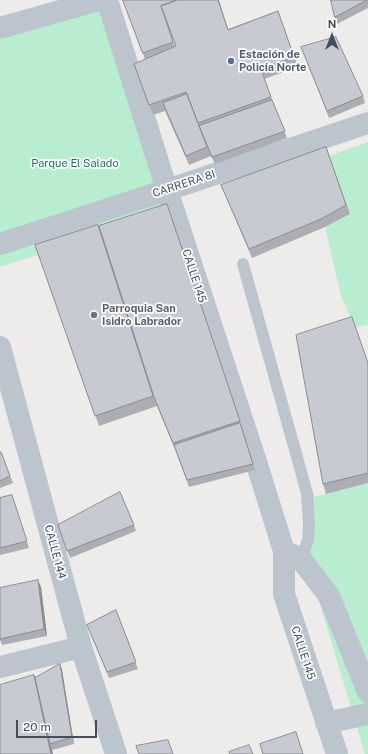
<!DOCTYPE html>
<meta charset="utf-8">
<style>
body{margin:0}
#map{position:relative;width:368px;height:754px;overflow:hidden;background:#eeebeb;font-family:"Public Sans",sans-serif}
canvas{display:block}
.north{position:absolute;left:312px;top:16px;width:40px;height:40px;-webkit-text-stroke:3px #fff;paint-order:stroke;rotate:0deg;font-size:11px;font-weight:700;line-height:16px;text-align:center;color:#444e58}
.north::after{content:'';display:block;margin:auto;width:14px;height:18px;background:#444e58;clip-path:polygon(50% 0,100% 100%,50% 72%,0 100%)}
.scale{position:absolute;left:16px;top:720px;width:81px;height:18px;box-sizing:border-box;border:2px solid #444e58;border-top:0;padding-left:5px;font-size:12px;line-height:14px;white-space:nowrap;color:#444e58;-webkit-text-stroke:3px #fff;paint-order:stroke}
</style>
<div id="map">
<canvas width="368" height="754"></canvas>
<div class="north">N</div>
<div class="scale">20 m</div>
</div>
<script>
const ctx = document.querySelector('canvas').getContext('2d');
ctx.lineJoin = 'round';
function fill(path, color) {
  ctx.fillStyle = color;
  ctx.fill(path, 'evenodd');
}
function trace(path, color, width, dash) {
  ctx.strokeStyle = color;
  ctx.lineWidth = width;
  ctx.lineCap = dash ? 'butt' : 'round';
  ctx.setLineDash(dash || []);
  ctx.stroke(path);
}
function write(font, color, halo, rows, align = 'center') {
  ctx.font = font + ' "Public Sans",sans-serif';
  ctx.lineWidth = 3.5;
  ctx.setLineDash([]);
  ctx.textBaseline = 'middle';
  ctx.strokeStyle = halo;
  ctx.fillStyle = color;
  for (const [text, x, y, turn = 0] of rows) {
    ctx.save();
    ctx.translate(x, y);
    ctx.rotate((+turn || 0) * Math.PI / 180);
    ctx.textAlign = isNaN(turn) ? turn : align;
    if (halo) ctx.strokeText(text, 0, 0);
    ctx.fillText(text, 0, 0);
    ctx.restore();
  }
}
const green = new Path2D(`
 M104,8L170,213L0,267V37Z
 M368,142V325L355,327L341,296L325,227L349,214L329,156Z
 M368,483V754H365L307,561L302,500Z`);
const service = new Path2D(`
 M243,264L307,493L309,525L308,540L301,559L296,561`);
const minor = new Path2D(`
 M0,28L99,0
 M0,244L167,190L107,0
 M0,347L81,647L116,754
 M0,667L81,647`);
const tertiary = new Path2D(`
 M284,551L301,559L329,596L368,692
 M326,723L368,714
 M337,754L284,594V551L258,468L167,190L368,123`);
const wall = new Path2D(`
 M123,0L175,1L219,0L228,29L278,11L298,67L264,79L287,138L215,164L208,150L211,156L189,165L165,111L153,115L149,105L145,59ZM165,16L176,46L175,47Z
 M331,0H368V8L337,24L335,17Z
 M304,53L363,96L365,103L329,118Z
 M326,147L350,214L325,227L252,258L221,185Z
 M170,213L243,430L255,470L189,487L176,452L157,406L99,426L35,245L99,226Z
 M368,363V483L326,494L323,484Z
 M0,452H1L13,483L0,488Z
 M0,498L14,502L29,548L0,555Z
 M58,525H134L136,531L70,558Z
 M41,587L47,636L2,645L0,640V588Z
 M116,610L138,669L109,678L87,625Z
 M60,664L62,670L74,744L52,750V749L53,754H0L34,675L35,678Z`);
const shadedWall = new Path2D(`
 M38,580L41,587L47,636L44,629Z
 M60,664L62,670L74,744L72,737Z
 M34,675L38,685L50,744L53,754H51Z`);
const building = new Path2D(`
 M123,0H175V1L161,6L173,42L143,53Z
 M178,0H218L228,30L278,11L294,57L261,69L271,97L198,123L186,92L149,105L134,64L176,46L161,6Z
 M331,0H367L335,17Z
 M336,37L363,96L327,111L301,47Z
 M187,94L198,123L207,147L186,156L163,103Z
 M272,100L285,131L212,157L199,126Z
 M326,147L346,205L321,219L249,249L221,185Z
 M167,204L240,421L173,443L154,397L99,226Z
 M98,225L153,396L95,416L35,245Z
 M352,317L368,363V473L323,484L296,335Z
 M240,423L253,464L187,480L174,445Z
 M0,452H1L10,476L0,481Z
 M120,492L134,525L67,551L58,525Z
 M12,495L27,541L0,548V498Z
 M38,580L44,629L0,639V588Z
 M116,610L136,662L107,672L87,625Z
 M60,664L72,737L50,744L35,678Z
 M34,675L51,754H0V685Z
 M296,732L303,754H263L260,744Z
 M168,740L173,754H139L136,746Z
 M249,745L253,754H230L229,752Z`);
const markers = [
 [231,61,4,"#5c6f8a"],
 [94,315,4,"#6b7280"]
];
const serviceNames = [
 ["Estación de",239,55],
 ["Policía Norte",239,68]
];
const parkNames = [
 ["Parque El Salado",75,164]
];
const streetNames = [
 ["CARRERA 8I",184,184,-18],
 ["CALLE 145",194,276,72],
 ["CALLE 144",55,552,75],
 ["CALLE 145",303,653,72]
];
const worshipNames = [
 ["Parroquia San",102,309],
 ["Isidro Labrador",102,322]
];
fill(green, '#b9edcf');
trace(service, '#bcc5ce', 12);
trace(minor, '#bcc5ce', 22);
trace(tertiary, '#bcc5ce', 22);
fill(wall, '#acaeb4');
fill(shadedWall, '#8c8d92');
fill(building, '#c8cad1');
trace(building, '#8c8d92', 1);
for (const [x, y, r, color] of markers) {
  const dot = new Path2D();
  dot.arc(x, y, r, 0, 2 * Math.PI);
  ctx.fillStyle = color;
  ctx.fill(dot);
  trace(dot, '#fff', 1.5);
}
write('bold 11px', '#4e5e75', '#fff', serviceNames, 'left');
write('11px', '#17784a', '#fff', parkNames);
write('11px', '#444e58', '#fff', streetNames);
write('bold 11px', '#5b616d', '#fff', worshipNames, 'left');
</script>
